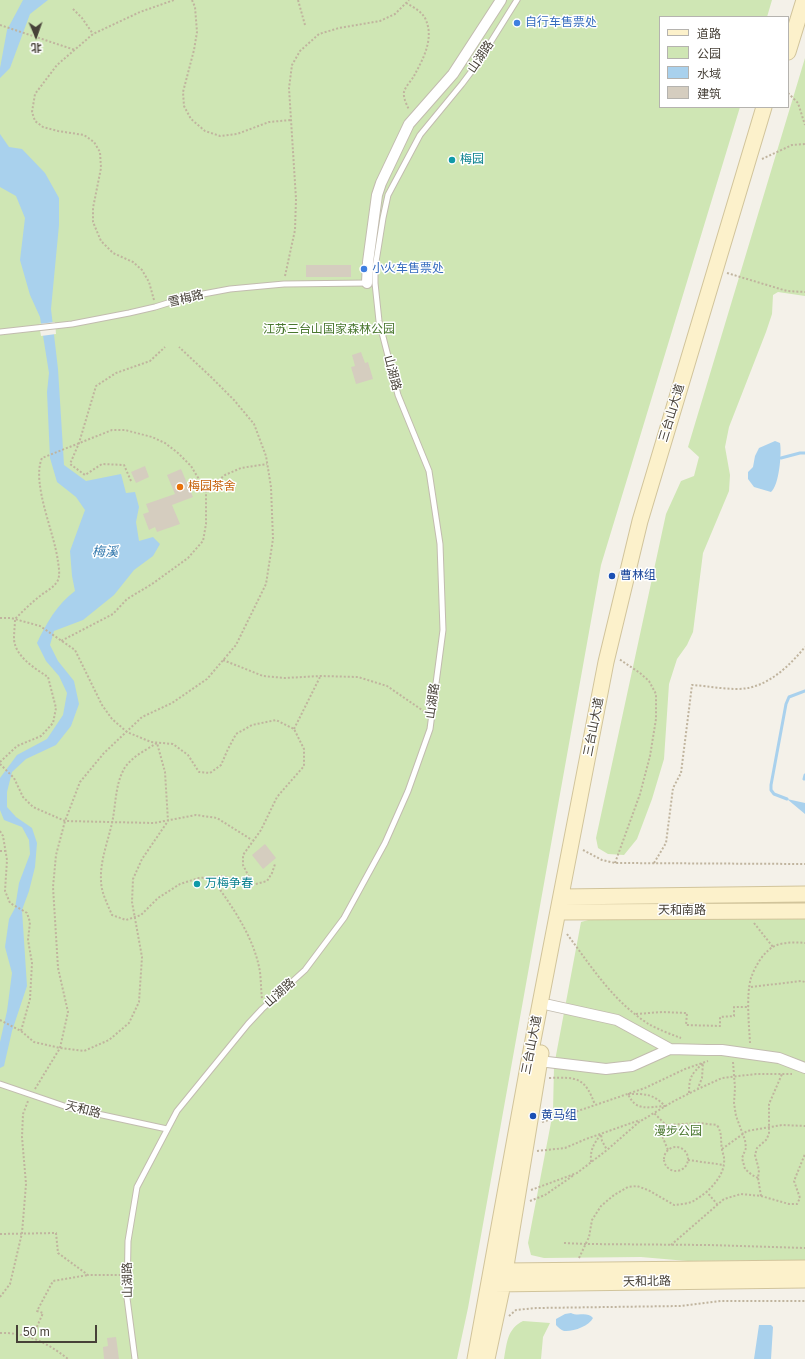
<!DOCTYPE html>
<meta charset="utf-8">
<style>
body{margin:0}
#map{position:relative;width:805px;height:1359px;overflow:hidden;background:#f4f1e9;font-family:Arial,"Noto Sans SC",sans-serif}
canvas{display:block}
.legend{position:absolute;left:659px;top:16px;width:130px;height:92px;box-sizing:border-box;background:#fff;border:1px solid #b5b3af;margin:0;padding:5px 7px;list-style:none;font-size:12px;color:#474138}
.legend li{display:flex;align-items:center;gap:8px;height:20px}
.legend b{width:20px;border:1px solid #b5b3af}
.north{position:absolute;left:16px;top:16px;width:40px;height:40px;-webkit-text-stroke:3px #fff;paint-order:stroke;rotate:178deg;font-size:11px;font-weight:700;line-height:16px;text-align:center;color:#474138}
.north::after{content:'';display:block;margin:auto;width:14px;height:18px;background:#474138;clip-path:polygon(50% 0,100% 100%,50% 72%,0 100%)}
.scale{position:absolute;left:16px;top:1325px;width:81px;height:18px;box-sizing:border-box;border:2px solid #474138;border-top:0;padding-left:5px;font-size:12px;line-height:14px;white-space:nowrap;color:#474138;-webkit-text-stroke:3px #fff;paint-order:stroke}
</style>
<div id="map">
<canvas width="805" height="1359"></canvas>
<ul class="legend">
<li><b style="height:5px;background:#fcf1cb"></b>道路</li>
<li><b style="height:11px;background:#cfe6b4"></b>公园</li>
<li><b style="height:11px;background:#a9d1ed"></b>水域</li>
<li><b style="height:11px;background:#d5cdbf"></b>建筑</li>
</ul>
<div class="north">北</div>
<div class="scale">50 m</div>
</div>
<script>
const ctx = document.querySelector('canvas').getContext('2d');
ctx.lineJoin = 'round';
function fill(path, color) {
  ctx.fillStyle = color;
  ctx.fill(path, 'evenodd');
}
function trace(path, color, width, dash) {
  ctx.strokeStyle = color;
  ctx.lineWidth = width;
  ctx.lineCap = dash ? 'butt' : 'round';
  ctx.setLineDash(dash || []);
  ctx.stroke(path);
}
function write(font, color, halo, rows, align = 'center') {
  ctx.font = font + ' Arial,"Noto Sans SC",sans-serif';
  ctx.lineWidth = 3;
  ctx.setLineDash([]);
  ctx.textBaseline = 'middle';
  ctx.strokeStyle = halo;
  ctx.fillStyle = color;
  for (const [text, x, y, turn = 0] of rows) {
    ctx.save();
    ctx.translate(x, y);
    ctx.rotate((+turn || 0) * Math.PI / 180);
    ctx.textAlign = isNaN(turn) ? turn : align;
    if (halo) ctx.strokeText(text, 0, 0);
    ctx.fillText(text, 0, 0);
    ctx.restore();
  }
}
const green = new Path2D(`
 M0,0H772L767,17H660V107H740L601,565L468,1308L457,1359H0Z
 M805,58V296L778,292L773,295L772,314L766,332L729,427L725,447L730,475L729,491L703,553L693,632L687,645L677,659L669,684L664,759L652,799L637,839L624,855L608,854L598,848L596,838L666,514L681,481L694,476L699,457L688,447Z
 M805,918V1260L687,1261L641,1257L544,1258L531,1255L528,1243L553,1112L554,1066L581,922L592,919Z
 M523,1321L550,1323L543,1337L541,1359H504C507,1343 507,1329 523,1321Z`);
const water = new Path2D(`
 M23,0H48L30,14L10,68L0,78V68L7,30Z
 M0,134L9,147L22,149L45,173L59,198V225L51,309L58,369L64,465L86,481L121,474L126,493L135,492L139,507L136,522L139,541L153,537L160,544L153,556L134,570L114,595L83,620L54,631L50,645L58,661L74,681L79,704L71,726L56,745L26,759L12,772L7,792V807L16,817L32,828L37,843L35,867L29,891L22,910L27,986L12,1031L4,1066L0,1068V1042L7,1011L12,973L5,947L9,919L15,908L19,883L30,854L29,840L22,827L4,820L0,810V778L17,755L47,739L63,715L67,693L59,676L46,661L37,643C46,624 57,604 75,591L72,576L70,551L85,510L76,497L57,482L50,458L47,392L49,373L40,317L30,295L20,260L25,218L16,196L0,187Z
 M775,441L780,443C782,453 779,486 771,492L754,487L748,479V472L753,467L755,456L759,448Z
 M787,799L805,803V814Z
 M571,1313C578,1317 587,1311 593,1318C589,1326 573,1332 564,1331C561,1330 558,1327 556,1325V1319L565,1314Z
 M759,1325H771L773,1327L771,1359H754Z`);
const pier = new Path2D(`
 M55,322L56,334L41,336L39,324Z`);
const stream = new Path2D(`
 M781,458L800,453H805
 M804,779L805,775
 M787,799L774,794L771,790V785L786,704L789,697L805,691`);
const building = new Path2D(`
 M306,265H351V277H306Z
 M361,352L365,363L368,362L373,379L356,384L351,367L355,366L352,355Z
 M145,466L149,477L136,483L131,472Z
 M181,469L193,497L172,505L180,524L157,532L155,527L149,530L143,514L149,512L146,504L175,494L167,475Z
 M265,844L276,858L263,869L252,855Z
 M116,1337L119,1359H104L103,1347L108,1346L107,1338Z`);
const path = new Path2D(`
 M192,0L195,7L197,32L194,50L183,92L184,106L191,119L205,131L220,136L237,134L269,122L291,120
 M298,0L305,25
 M406,3C413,7 421,11 425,18C435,38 423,59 414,76C411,81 405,87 404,92C403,98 407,105 409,110
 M73,9L82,18L93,34
 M0,25L75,50
 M788,93L798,103L805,125
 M762,159L792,145L805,144
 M727,273L787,291L805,292
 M285,276L295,230L296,199L289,88L292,65L300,51L319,34L339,28L380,21L395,14L409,0
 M154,300L149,282L142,270L133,262L113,253L101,241L93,222V208L101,168L100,152L94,142L84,135L58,131L43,127L35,121L32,112L35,94L57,65L93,34L140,12L174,0
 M131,481L124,465L102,464L85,475L70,464L79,443L96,386L116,373L150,361L165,347
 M206,491L225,475L241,468L267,464
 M0,618H11L40,626L75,650L102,705L112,719L127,732L151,742L173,744L188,755L199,772L210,773L221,765L228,749L236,734L252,725L276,720L294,729L304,749V766L277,797L261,830L243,855V865L250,879L252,885
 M223,660L263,676L285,678L320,676L358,677L387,686L425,712
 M294,729L320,677
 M0,762L17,746L41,736L53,723L56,708L48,677C34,668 15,656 14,639C14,632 15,625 15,619C23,611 31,603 40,596C46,591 54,588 58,580C60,575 59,568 58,562C55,534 31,483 42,458L112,430H125L152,437L165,443L178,453L191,466L206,491V524L203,541L188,558L152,584L127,599L113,614L61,641
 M0,764L14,778L23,797L33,807L65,821L154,823L196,815L217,818L252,840
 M0,831L3,836L7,860L5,891L10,903L27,913L30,922L28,940L32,963L30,999L21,1031
 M583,850L602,860L615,863L805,864
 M0,851H6
 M615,863L640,794L650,756L656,719V694L649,681L640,673L619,659
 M654,863L666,843L673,788L681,773L692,685C709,686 732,691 748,688C772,683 790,665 805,647
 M211,877C231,905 254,936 260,972C261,981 261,990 262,999
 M754,923L773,947
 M567,934C591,966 612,1000 647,1023C657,1029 670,1034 681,1038
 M751,987L801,981L805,982
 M636,1014L662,1012L687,1013L686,1025L720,1026V1017L734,1016V1007H749
 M0,1020L21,1031L34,1042L60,1048L84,1051L109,1040L129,1023L139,1002L142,957L132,902L133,879L142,859L168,821L165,772L157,743C146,750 131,757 124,769C115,785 116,805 112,823C108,841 100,861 101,880C101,892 107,903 112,915L126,920L141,915L158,898L180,884L199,878L223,876L239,882L252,885L267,881L272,873L275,864
 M750,1043C749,1025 746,995 751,978C755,966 765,949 777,945C786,942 796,942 805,943
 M733,1062L735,1088L734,1103L736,1116L745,1140L746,1148L742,1158L745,1169L752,1175L758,1178
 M549,1078C577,1077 585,1077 595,1105
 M35,1089L60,1048L68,1012L58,968L53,887L56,855L65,821L80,782L104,753L142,717L172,703L207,679L236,645L266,584L273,539L271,487L266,456L254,424L234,400L210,376L179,347
 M689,1093C689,1076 692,1074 703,1063L702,1078L698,1088
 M628,1094C645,1094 652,1093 665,1106C648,1107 636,1112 628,1094Z
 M542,1122L569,1114L645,1088L685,1069L708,1061
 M666,1125L663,1138L668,1150
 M664 1159a12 12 0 1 1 24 0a12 12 0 1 1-24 0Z
 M722,1149L747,1131L782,1125L805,1126
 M537,1151L565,1148L586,1139L640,1120
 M688,1160L724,1165
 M591,1162C590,1149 594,1144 601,1134L602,1141L607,1150
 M531,1190L577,1173L607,1150L639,1122L674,1101L698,1089L722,1078L756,1074H792
 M706,1191L717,1204
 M761,1196L758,1178L759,1170L755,1155L757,1148L766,1140L769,1134V1104L782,1074
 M530,1201L545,1195L574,1175
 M0,1234L56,1233L58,1253L88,1275H120
 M564,1243L585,1244L708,1245L805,1248
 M671,1245L724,1199L741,1194L761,1196L789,1204H797L800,1198L794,1181L805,1154
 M579,1258L589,1237L592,1220L601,1206L614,1195L628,1187L637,1186L648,1190L674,1205C681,1204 690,1204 695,1200C709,1192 726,1175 724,1158C724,1155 722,1152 722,1149C720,1139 723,1135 717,1125L699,1123L666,1125L654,1113
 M0,1297L10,1284L22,1233L26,1184L22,1137L23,1114L28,1101
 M509,1316L516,1310L536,1308L680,1306L721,1301H805
 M0,1333C26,1332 48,1343 68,1359
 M32,1338L43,1313L37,1311L53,1281L88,1275`);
const lane = new Path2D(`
 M0,332L72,324L129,313L155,307L187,297L230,289L284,284L368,283
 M0,1084L70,1108L167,1129
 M135,1359L127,1298L128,1241L137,1187L177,1111L248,1024L262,1009L305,970L344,918L385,843L408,791L430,729L443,630L440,544L429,471L398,395L379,321L375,283V268L383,218L388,195L420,135L462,84L477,64L517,0`);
const street = new Path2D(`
 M367,283L368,262L377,195L381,183L409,124L453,74L501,0
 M549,1005L617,1020L670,1049
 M539,1061L606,1069L632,1066L670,1049L707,1050H722L779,1058L805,1068`);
const secondary = new Path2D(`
 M788,52L804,0
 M561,897L805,894
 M558,912L805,911
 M494,1269L504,1271L805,1268
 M494,1284L805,1280
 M475,1359L529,1061L606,662L640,521L764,107
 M487,1359L503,1284L541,1053`);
const markers = [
 [517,23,4,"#3f7fe0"],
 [452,160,4,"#0f9aa8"],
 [364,269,4,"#3f7fe0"],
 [180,487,4,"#e8710a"],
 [612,576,4,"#1a4fb4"],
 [197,884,4,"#0f9aa8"],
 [533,1116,4,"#1a4fb4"]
];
const shopNames = [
 ["自行车售票处",525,23],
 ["小火车售票处",372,269]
];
const streetNames = [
 ["山湖路",481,57,-56],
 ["雪梅路",186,299,-14],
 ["山湖路",392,373,75],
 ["三台山大道",672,413,-73],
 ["山湖路",433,701,-82],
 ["三台山大道",594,727,-79],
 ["天和南路",682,911],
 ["山湖路",280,993,-42],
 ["三台山大道",532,1045,-79],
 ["天和路",83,1110,14],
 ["山湖路",128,1280,-91],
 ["天和北路",647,1282,-1]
];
const cultureNames = [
 ["梅园",460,160],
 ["万梅争春",205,884]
];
const parkNames = [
 ["江苏三台山国家森林公园",329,330],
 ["漫步公园",678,1132]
];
const foodNames = [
 ["梅园茶舍",188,487]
];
const transitNames = [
 ["曹林组",620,576],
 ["黄马组",541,1116]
];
const waterNames = [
 ["梅溪",105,552]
];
fill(green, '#cfe6b4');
fill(water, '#a9d1ed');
fill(pier, '#f4f1e9');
trace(stream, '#a9d1ed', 3);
fill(building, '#d5cdbf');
trace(lane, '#c2bcaf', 7);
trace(street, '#c2bcaf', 12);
trace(secondary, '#d1c49b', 17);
trace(path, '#c0b49e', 2, [2, 2]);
trace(lane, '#fff', 5);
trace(street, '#fff', 10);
trace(secondary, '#fcf1cb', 15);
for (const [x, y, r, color] of markers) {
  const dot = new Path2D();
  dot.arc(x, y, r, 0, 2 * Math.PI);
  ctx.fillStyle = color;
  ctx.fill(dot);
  trace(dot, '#fff', 1.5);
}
write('12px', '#366cbe', '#fff', shopNames, 'left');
write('12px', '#474138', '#fff', streetNames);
write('12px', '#0d838f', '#fff', cultureNames, 'left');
write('12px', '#49772e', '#fff', parkNames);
write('12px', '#c56008', '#fff', foodNames, 'left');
write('12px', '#164399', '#fff', transitNames, 'left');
write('italic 13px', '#367baf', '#fff', waterNames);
</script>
